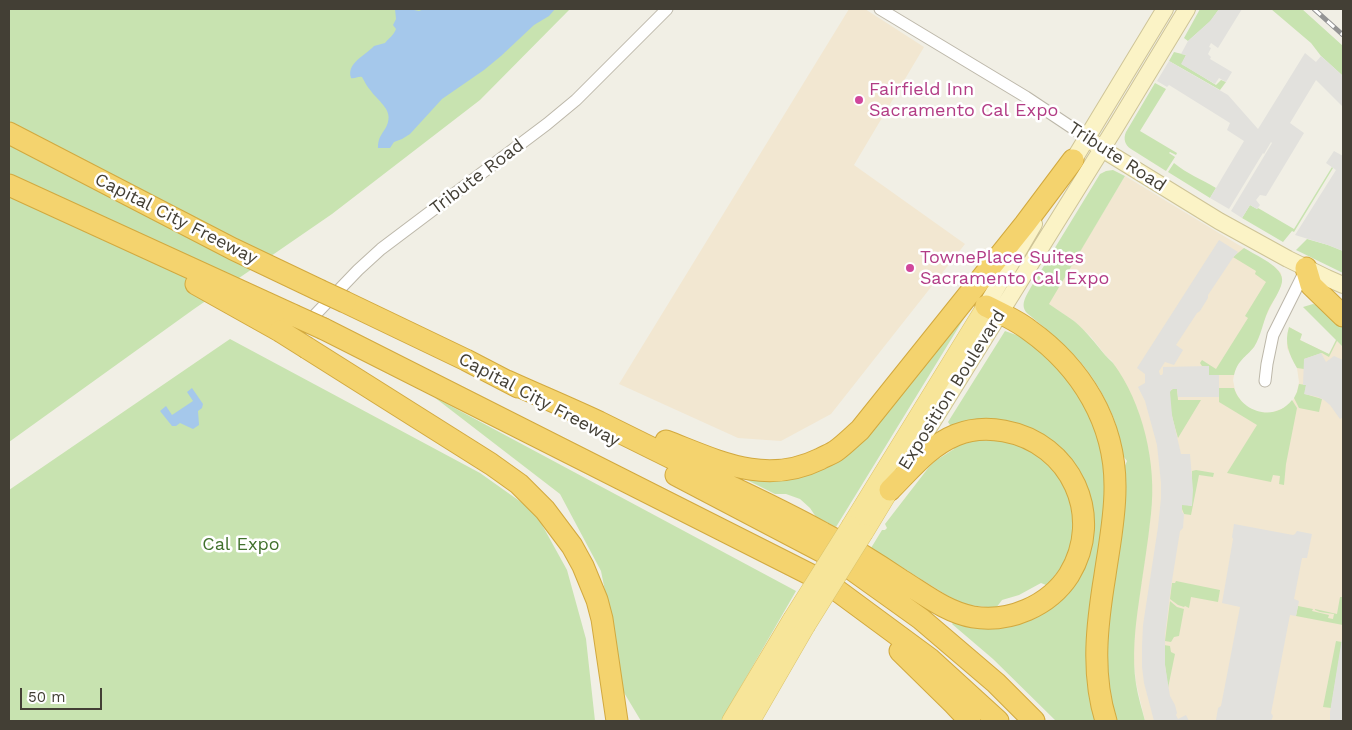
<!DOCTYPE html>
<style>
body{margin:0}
#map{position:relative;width:1352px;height:730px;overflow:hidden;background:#f1efe5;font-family:"Work Sans",sans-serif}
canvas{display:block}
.frame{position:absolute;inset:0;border:10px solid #433f35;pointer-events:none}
.scale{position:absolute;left:20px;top:688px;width:82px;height:22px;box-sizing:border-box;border:2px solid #433f35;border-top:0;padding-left:6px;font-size:15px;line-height:18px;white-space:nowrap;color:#433f35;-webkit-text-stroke:4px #fff;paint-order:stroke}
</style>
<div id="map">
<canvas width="1352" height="730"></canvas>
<div class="frame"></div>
<div class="scale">50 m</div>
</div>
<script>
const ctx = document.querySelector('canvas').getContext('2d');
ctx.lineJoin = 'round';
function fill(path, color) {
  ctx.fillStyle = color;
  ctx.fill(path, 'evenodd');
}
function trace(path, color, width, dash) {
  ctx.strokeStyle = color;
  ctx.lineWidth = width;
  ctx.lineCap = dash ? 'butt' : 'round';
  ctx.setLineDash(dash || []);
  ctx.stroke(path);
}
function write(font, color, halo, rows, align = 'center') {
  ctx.font = font + ' "Work Sans",sans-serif';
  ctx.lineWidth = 5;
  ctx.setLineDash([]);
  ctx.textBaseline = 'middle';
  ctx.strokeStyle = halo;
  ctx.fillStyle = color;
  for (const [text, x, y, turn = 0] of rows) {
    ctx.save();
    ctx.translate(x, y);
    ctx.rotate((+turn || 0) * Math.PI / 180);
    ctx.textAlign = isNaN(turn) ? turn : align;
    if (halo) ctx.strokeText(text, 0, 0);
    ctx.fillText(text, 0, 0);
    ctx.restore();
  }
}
const commercial = new Path2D(`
 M849,9H865L924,47L854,165L965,244L831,414L781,441L738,438L619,384Z
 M1125,176L1275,267L1281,273L1282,280L1281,286L1265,318L1257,341L1254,347L1238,363L1235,371L1233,380L1235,390L1237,395L1245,406L1257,412L1270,413L1284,408L1291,403L1295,397L1297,392L1299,382L1297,368L1287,348V337L1289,327L1302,334L1300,340L1329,354L1336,340L1343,347V721H1145L1136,683L1134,663V642L1136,619L1151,513L1152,490L1149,452L1144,432L1137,408L1112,361L1106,356L1091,337L1074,321L1048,304Z`);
const green = new Path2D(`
 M9,9H570L480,100L332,214L194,309L9,442Z
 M1200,9H1219L1211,21L1188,41L1184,38Z
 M1271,9H1302L1343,46V76L1321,56L1311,43Z
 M1174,52L1186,55L1182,64L1216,85L1221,80L1226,82L1220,90L1169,61Z
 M1155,83L1166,89L1140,131L1177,153L1176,155L1170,152L1169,153L1175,157L1166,171L1131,149C1125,145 1123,139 1126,132Z
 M1174,163C1187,174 1201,179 1216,188L1210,198L1168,172Z
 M1332,167L1333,168L1294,232L1292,231L1283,242L1242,218L1250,205L1257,209L1258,208L1294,229Z
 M1113,170L1125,176L1049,304C1057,310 1066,315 1074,321C1086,331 1095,343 1105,355C1107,357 1110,360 1113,363C1143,403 1157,464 1151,514C1148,543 1143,572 1139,601C1135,628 1132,657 1136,684C1138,697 1142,709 1145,721H1114L1104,665L1124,468L1127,461C1119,452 1120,440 1117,429C1115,422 1113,416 1110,410C1091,366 1065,344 1028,314C1019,306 1026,296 1031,287L1100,174L1106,171Z
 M1307,239L1328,245L1343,251V273L1296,250Z
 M1244,248C1255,255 1285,267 1282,282C1280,292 1272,302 1268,311C1263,322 1261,336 1254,347C1245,358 1238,360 1234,375H1209V367L1202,366L1200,363L1202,360L1216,369L1248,318L1245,316L1266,282L1255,274L1256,271L1233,257Z
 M1313,304L1317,305L1343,325V347L1337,341L1329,357L1322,353L1304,359V369L1297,368C1289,354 1284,343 1289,327L1302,334L1300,340L1329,354L1336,340L1303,307Z
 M971,307L836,527L816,517L810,508L800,499L786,494H775L723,468L807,472Z
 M1005,331L1025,338L1073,379L1108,456L1101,721H1056L993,659L952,624L954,621L977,625L1079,571L1066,456L952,428L948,422Z
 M230,339L480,473L535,512L567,570L586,639L595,721H9V490Z
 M1299,384L1306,385L1305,394L1322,399L1319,412L1299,408L1294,398L1297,392Z
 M1219,388H1234C1242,413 1275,422 1292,400L1297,408L1286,464L1284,485L1279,484L1280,476L1273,475L1271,482L1227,473L1257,425L1219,402Z
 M1173,389H1177L1178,400H1201L1178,438C1174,423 1168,407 1170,391Z
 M434,397L796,591L721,721H641L623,691L619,661L601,571L560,494Z
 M984,439C1001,440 1018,443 1033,452C1036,453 1039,456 1042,459C1080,491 1085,550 1046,585L1041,583L1019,595L1002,600L996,608L967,605L956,601L871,548L882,530H885L887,528L885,524L929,467L935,461L954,449V446L965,443Z
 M1196,470L1214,473L1213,477L1199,475L1191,515L1184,514L1182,509V504L1192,506V471Z
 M1176,581L1220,590L1218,602L1191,597L1189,608L1185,606L1184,607L1178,605L1170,599L1172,583H1175Z
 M1340,597H1343V625L1296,616L1298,606L1313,609L1312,611L1329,615L1328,618L1333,619L1334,614L1320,612L1315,610V609L1337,614Z
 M1170,601L1177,607L1184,609L1179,636L1174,637L1171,642L1165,641Z
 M1336,641L1342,642L1331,708L1323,707Z
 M1164,645L1170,646L1171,652L1175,654L1168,688L1165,665Z`);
const parking = new Path2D(`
 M1219,9H1242L1218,48L1211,43L1209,47L1211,48L1208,54L1211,57L1210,59L1232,72L1226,82L1219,78L1215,84L1181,64L1186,55L1181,54L1188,41L1210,21Z
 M1305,53L1316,62L1321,56L1343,76V107L1316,80L1290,123L1304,133L1266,196L1260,195L1256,200L1260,205L1257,209L1250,205L1242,218L1231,211L1272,143L1271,142L1264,154L1263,153L1229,209L1210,198L1244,141L1227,130L1230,123L1169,85L1167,87L1157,81L1169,61L1228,95L1258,129Z
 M1334,151L1343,156V251L1328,245L1295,235L1336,170L1326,163Z
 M1219,240L1238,252L1232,259L1208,295V298L1200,311L1197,313L1176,345L1183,350L1174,365L1165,362L1159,371L1160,375H1162L1163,373V367L1209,366V375H1219V397H1178L1177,389H1172L1170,392L1172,415L1181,454H1190L1193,490L1192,506L1182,505V512L1184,514L1183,528L1180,531L1171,587L1165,635V665L1170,696L1175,705L1177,713L1176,715L1178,719L1186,715L1189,721H1154L1144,683L1142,667V646L1143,625L1158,527L1161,498V483L1157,445L1145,401L1138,387L1145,383V374L1137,368Z
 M1321,353L1326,362L1334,356L1343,360V417L1340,419L1330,405L1324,400L1318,397L1304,394L1306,385H1303L1304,359Z
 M1234,524L1293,535L1295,534L1297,531L1312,534L1307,558H1302L1294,599L1299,601L1296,616L1290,615L1271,713L1273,716L1271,721H1224L1216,720L1218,708L1221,706L1240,607L1222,603L1233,539L1232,537Z
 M1343,632V721H1330V712Z`);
const water = new Path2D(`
 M395,9H409L419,11L424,9H555L549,16L534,25L501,56L484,70L442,99L410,134L402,139L394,142L390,148H378C378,134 385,133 388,122C392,109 377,100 371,91C367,87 365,82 362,77C358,76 355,79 351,78C346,63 366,55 374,46L385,43C389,38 394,35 396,29L393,25L396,19Z
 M192,388L203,404L202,408L198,411L199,425L193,429L180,423L176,426H172L160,411L166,406L172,415L193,401L187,392Z`);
const street = new Path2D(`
 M880,9L1026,97L1086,137
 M289,342L358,270L381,249L547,124L576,100L667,9
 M1265,381L1267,364L1273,335L1306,269`);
const secondary = new Path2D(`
 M1094,143L1102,149L1219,221L1288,259L1327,278L1343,285
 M1068,169L1165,9
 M986,306L1034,224
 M905,466L1115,128L1187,9`);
const primary = new Path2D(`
 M851,525L986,306
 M864,533L890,490
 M731,721L792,619
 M751,721L806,626`);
const highway = new Path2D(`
 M9,133L233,249L319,290
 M9,185L293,315
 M1306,268L1311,285L1343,316
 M196,284L280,331
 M345,302L466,360L518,387
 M986,306C1000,313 1016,320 1029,330C1081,367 1116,423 1115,489C1115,518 1109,547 1105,575C1097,624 1091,673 1106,721
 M324,329L827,583L930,659L998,721
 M307,348L491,464L519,484L545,510L572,546L583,566L597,600L602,619L617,721
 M507,381C538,395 569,408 599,422C632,438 665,455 698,471C740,491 782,510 823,533C850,547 876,563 901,580C924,594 946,612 973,617C1009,623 1049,606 1069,575C1105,516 1071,443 1004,431C988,428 971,429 956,435C929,446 911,469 890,490
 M666,441C718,461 765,486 820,459C825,456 832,454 837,450C845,444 852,437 860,430L1025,224L1073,160
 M676,475L840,561L921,619L996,683L1034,721
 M900,651L954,704L970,721`);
const rail = new Path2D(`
 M1314,9L1343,35`);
const primaryBridge = new Path2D(`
 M792,619L851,525
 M806,626L864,533`);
const highwayBridge = new Path2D(`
 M319,290L345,302
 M293,315L324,329
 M280,331L307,348`);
const markers = [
 [859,100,5,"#d1479c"],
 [910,268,5,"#d1479c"]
];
const hotelNames = [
 ["Fairfield Inn",869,90],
 ["Sacramento Cal Expo",869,111],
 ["TownePlace Suites",920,258],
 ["Sacramento Cal Expo",920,279]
];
const streetNames = [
 ["Tribute Road",1117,157,33],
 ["Tribute Road",477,177,-37],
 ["Capital City Freeway",176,219,27],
 ["Exposition Boulevard",952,390,-58],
 ["Capital City Freeway",539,400,28]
];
const parkNames = [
 ["Cal Expo",241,545]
];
fill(commercial, '#f2e7d1');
fill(green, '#c8e3b0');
fill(parking, '#e2e1dd');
fill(water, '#a5c8eb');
trace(street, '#bcb7a9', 13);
trace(secondary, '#cec497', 18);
trace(primary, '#dbc36a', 19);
trace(highway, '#d2a93f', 23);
trace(street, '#fff', 11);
trace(secondary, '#fbf3c6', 16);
trace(primary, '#f7e599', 18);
trace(highway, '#f4d36e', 21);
trace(rail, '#949494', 5);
trace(rail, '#fff', 3, [9]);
trace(primaryBridge, '#dbc36a', 19, []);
trace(highwayBridge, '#d2a93f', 23, []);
trace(primaryBridge, '#f7e599', 18);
trace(highwayBridge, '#f4d36e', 21);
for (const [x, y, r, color] of markers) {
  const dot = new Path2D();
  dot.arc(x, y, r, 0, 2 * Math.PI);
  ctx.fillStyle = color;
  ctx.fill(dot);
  trace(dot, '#fff', 2);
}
write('18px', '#b23c85', '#fff', hotelNames, 'left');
write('18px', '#433f35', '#fff', streetNames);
write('18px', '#41712d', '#fff', parkNames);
</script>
